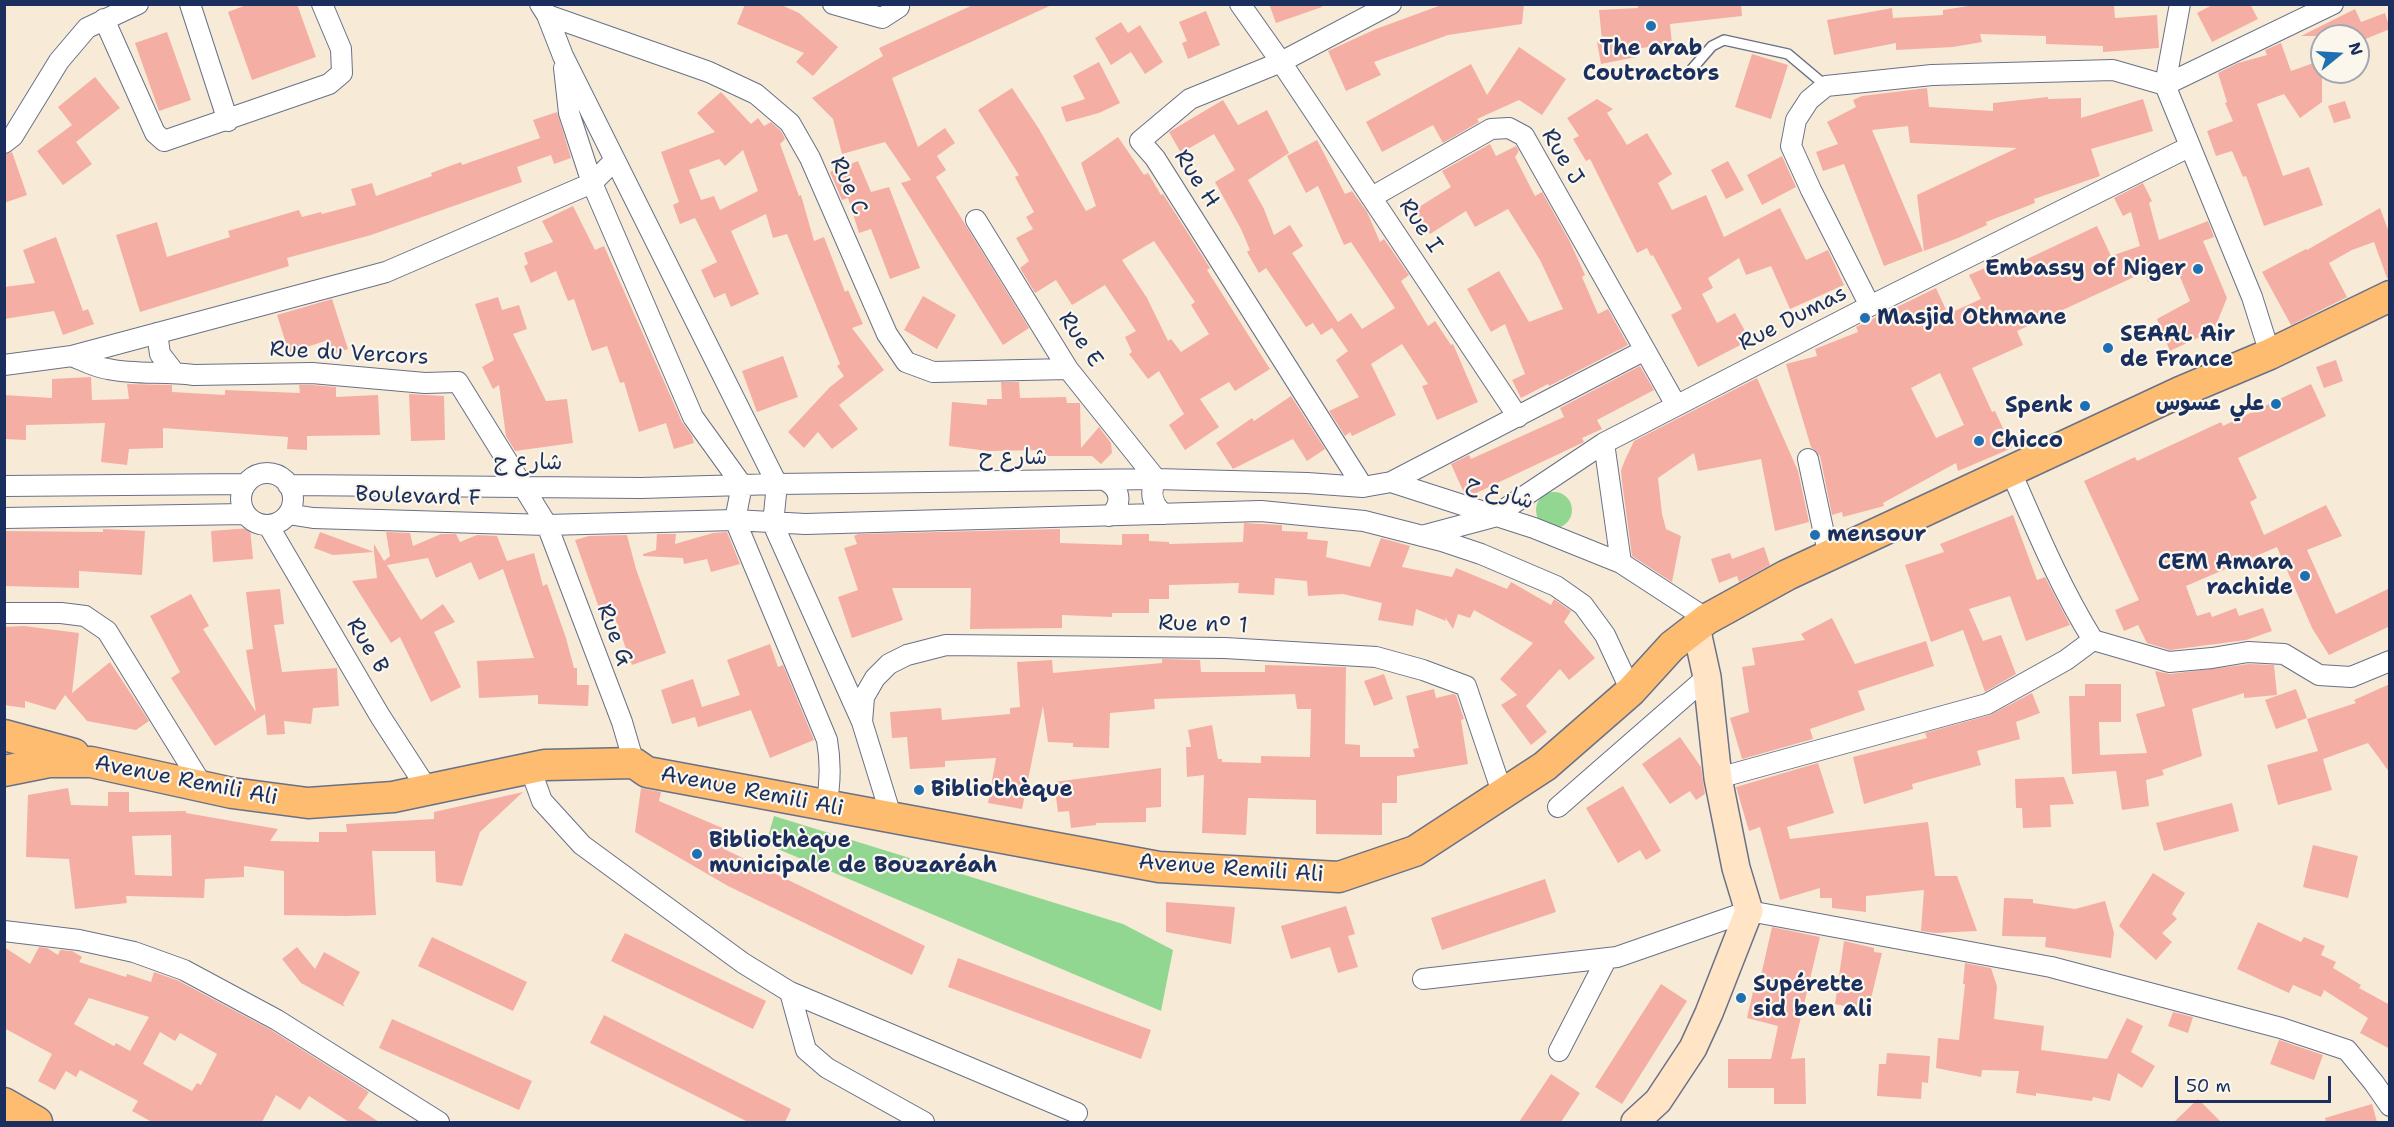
<!DOCTYPE html>
<meta charset="utf-8">
<style>
body{margin:0}
#map{position:relative;width:2394px;height:1127px;overflow:hidden;background:#f7ebd7;font-family:"Shantell Sans",sans-serif}
canvas{display:block}
.frame{position:absolute;inset:0;border:6px solid #1b2f5e;pointer-events:none}
.north{position:absolute;left:2310px;top:24px;width:60px;height:60px;box-sizing:border-box;background:#fbf7ec;border:2px solid #a1a7b3;border-radius:50%;rotate:72deg;font-size:16px;font-weight:700;line-height:24px;text-align:center;color:#1b2f5e}
.north::after{content:'';display:block;margin:auto;width:21px;height:27px;background:#1f6fb2;clip-path:polygon(50% 0,100% 100%,50% 72%,0 100%)}
.scale{position:absolute;left:2175px;top:1076px;width:156px;height:27px;box-sizing:border-box;border:3px solid #1b2f5e;border-top:0;padding-left:8px;font-size:18px;line-height:21px;white-space:nowrap;color:#1b2f5e;-webkit-text-stroke:4px #fbf7ec;paint-order:stroke}
</style>
<div id="map">
<canvas width="2394" height="1127"></canvas>
<div class="frame"></div>
<div class="north">N</div>
<div class="scale">50 m</div>
</div>
<script>
const ctx = document.querySelector('canvas').getContext('2d');
ctx.lineJoin = 'round';
function fill(path, color) {
  ctx.fillStyle = color;
  ctx.fill(path, 'evenodd');
}
function trace(path, color, width, dash) {
  ctx.strokeStyle = color;
  ctx.lineWidth = width;
  ctx.lineCap = dash ? 'butt' : 'round';
  ctx.setLineDash(dash || []);
  ctx.stroke(path);
}
function write(font, color, halo, rows, align = 'center') {
  ctx.font = font + ' "Shantell Sans","Playpen Sans Arabic",sans-serif';
  ctx.lineWidth = 4.5;
  ctx.setLineDash([]);
  ctx.textBaseline = 'middle';
  ctx.strokeStyle = halo;
  ctx.fillStyle = color;
  for (const [text, x, y, turn = 0] of rows) {
    ctx.save();
    ctx.translate(x, y);
    ctx.rotate((+turn || 0) * Math.PI / 180);
    ctx.textAlign = isNaN(turn) ? turn : align;
    if (halo) ctx.strokeText(text, 0, 0);
    ctx.fillText(text, 0, 0);
    ctx.restore();
  }
}
const green = new Path2D(`
 M1536 510a18 18 0 1 1 36 0a18 18 0 1 1-36 0Z
 M774,816L1123,924L1173,950L1161,1011L766,844Z`);
const building = new Path2D(`
 M249,4H297L316,57L252,80L228,12Z
 M745,4H779L799,13L838,47L813,76L796,62L804,53L737,24Z
 M975,4H1054L892,78L918,147L945,128L955,143L937,156L946,170L936,177L1029,328L1003,345L901,183L911,180L885,142L842,154L833,119L812,98L883,56L879,48Z
 M1269,4H1321L1322,7L1276,23Z
 M1444,4H1524L1522,24L1448,35L1374,62L1381,75L1346,91L1328,51L1376,29Z
 M1637,4H1741L1742,16L1670,24L1672,44L1634,49L1636,57L1601,64L1597,42L1602,41L1599,10L1638,8Z
 M1981,4L2114,5L2115,18L2157,15L2159,48L2103,52V46L2046,44V36L1980,34L1982,42L1953,47L1896,50V43L1834,55L1827,20L1892,8L1893,18L1943,15V10Z
 M2214,4H2250L2258,19L2212,42L2197,13Z
 M2355,9L2361,22L2385,13L2390,29L2358,42V36H2301Z
 M1206,11L1220,45L1188,59L1182,43L1187,41L1179,22Z
 M1121,22L1128,33L1140,25L1163,62L1145,74L1131,52L1111,65L1095,38Z
 M167,32L191,100L159,111L135,43Z
 M2281,43L2291,71L2322,60V102L2300,118L2284,94L2257,104L2283,176L2309,167L2323,205L2264,226L2246,176L2243,177L2232,151L2216,156L2207,131L2233,121L2225,103L2227,102L2218,73L2238,63L2267,55L2265,50Z
 M1519,47L1566,79L1542,115L1519,100L1477,119L1479,122L1443,143L1433,125L1382,152L1366,122L1471,64L1487,95Z
 M1752,54L1788,65L1771,119L1735,107Z
 M1099,62L1120,103L1099,113L1066,122L1061,107L1085,99L1073,76Z
 M95,77L120,108L76,142L92,164L63,185L37,151L72,125L58,107Z
 M1012,88L1039,129L1086,211L1096,206L1081,163L1118,137L1144,175L1148,173L1161,195L1163,194L1210,268L1207,270L1270,369L1235,391L1229,382L1200,399L1219,427L1185,450L1169,425L1184,414L1159,371L1148,379L1129,354L1132,352L1125,337L1136,331L1105,285L1072,305L1056,280L1035,293L1020,268L1029,261L1016,238L1033,229L1026,217L1034,212L1015,177L1019,175L978,110ZM1154,241L1195,302L1191,305L1209,334L1181,352L1171,339L1168,341L1147,298L1122,260Z
 M1927,88L1929,107L1993,111V103L2048,97V99L2081,98V118L2143,99L2153,131L2091,149L2100,176L2034,199L2035,203L1986,222L1987,225L1958,238L1924,251L1917,195L2017,148L1910,143L1908,126L1872,130L1923,251L1884,266L1844,164L1823,171L1816,152L1838,144L1827,122L1856,107L1853,100L1862,96Z
 M721,92L751,124L758,118L764,126L771,122L781,131L785,139L780,144L799,196L801,195L814,241L824,237L845,292L848,290L863,324L852,328L884,370L839,405L858,429L832,449L818,432L804,448L788,432L830,387L844,376L837,366L840,364L787,234L773,238L766,214L731,231L759,294L731,307L725,293L714,298L701,270L717,262L695,218L680,224L673,205L679,202L661,152L715,132L697,113ZM743,150L758,191L720,210L714,196L701,200L689,170L719,159L725,166Z
 M1597,99L1613,109L1607,113L1627,145L1647,133L1672,174L1658,183L1672,210L1706,195L1724,237L1780,208L1806,260L1828,250L1844,285L1790,309L1771,266L1746,275L1739,258L1708,278L1713,288L1702,294L1717,323L1735,313L1750,340L1698,367L1671,315L1682,309L1653,255L1651,256L1647,248L1637,253L1590,159L1586,161L1573,139L1579,136L1567,118Z
 M1223,100L1238,125L1267,110L1289,153L1248,180L1264,209L1274,235L1290,225L1303,246L1292,253L1338,322L1351,313L1362,329L1395,308L1351,242L1344,245L1318,186L1306,193L1287,156L1317,140L1345,194L1352,191L1367,212L1380,242L1384,239L1409,275L1401,281L1428,326L1435,321L1451,345L1453,344L1478,402L1437,420L1422,386L1428,384L1402,344L1371,364L1396,415L1352,436L1350,432L1345,436L1329,411L1359,397L1336,360L1348,351L1332,328L1321,335L1313,323L1306,327L1266,268L1259,273L1247,252L1250,250L1241,229L1215,182L1235,170L1214,134L1181,153L1169,132Z
 M2345,101L2351,118L2334,123L2328,106Z
 M557,112L571,158L554,164L551,155L517,167L522,182L371,235L287,258L289,266L140,312L116,235L157,222L167,257L230,237L228,231L299,210L302,217L321,212L322,214L356,205L351,189L372,183L376,196L432,176L431,173L461,162L462,165L540,138L533,120Z
 M1490,144L1496,156L1516,146L1519,151L1515,157L1535,196L1542,192L1570,242L1585,275L1582,277L1598,314L1608,309L1628,345L1549,386L1548,384L1521,398L1512,380L1525,374L1505,324L1491,332L1467,289L1499,271L1529,322L1563,309L1540,260L1508,209L1475,227L1466,211L1430,234L1414,210L1451,187L1442,171Z
 M12,152L27,195L4,203V155Z
 M1782,156L1796,187L1762,205L1747,175Z
 M858,161L871,192L889,187L920,268L890,279L871,229L859,233L848,198L842,200L830,172Z
 M1728,161L1744,190L1726,199L1711,170Z
 M2143,183L2152,201L2149,203L2159,240L2208,221L2214,237L2203,241L2227,298L2214,330L2170,351L2157,319L2190,301L2178,272L2148,282L2145,272L2017,331L2023,345L1972,368L1992,412L1995,411L2012,448L1958,471L1956,463L1883,503L1884,506L1843,517L1842,512L1832,515L1820,456L1816,451L1811,447L1786,364L1817,356L1815,349L1858,332L1856,327L1936,288L1948,314L1981,299L1969,275L1985,268L1989,277L2097,226L2111,256L2140,246L2131,212L2123,216L2114,198ZM1940,373L1964,425L1936,438L1911,388Z
 M573,206L595,250L604,246L682,422L692,436L694,443L674,449L666,423L639,432L624,382L620,383L607,346L592,351L574,299L568,301L556,271L531,283L524,266L528,264L524,253L553,242L542,221Z
 M2380,208L2390,235V278H2387L2374,242L2352,250L2329,263L2347,297L2291,325L2262,272L2306,249L2307,250Z
 M56,237L83,311L88,309L94,324L63,335L54,311L4,319V287L35,283L23,250Z
 M923,296L956,315L937,349L904,330Z
 M498,297L502,310L519,305L527,329L513,334L546,401L567,399L573,443L515,451L506,436L499,385L493,389L482,367L494,360L475,304Z
 M332,299L348,349L333,354L328,340L289,353L277,315Z
 M783,356L798,397L757,412L742,371Z
 M2336,360L2343,381L2324,388L2316,367Z
 M1640,366L1654,390L1597,420L1602,429L1582,438L1584,442L1472,495L1464,493L1451,464L1469,455L1471,459L1564,417L1560,408Z
 M91,377L92,400L129,399L127,384L172,385V392L225,395V390L300,393L299,385H312L336,387V397L378,395L380,435L307,436V450L287,449L288,437L163,428V448L129,449L127,465L101,462L105,423L26,425V440L4,439V395L52,398V379Z
 M1757,378L1798,471L1809,522L1775,531L1761,459L1698,471L1694,453L1658,478L1662,514L1666,529L1681,536L1672,582L1632,556L1622,482L1621,470L1625,460L1634,441Z
 M1001,382H1019L1020,398L1066,397L1067,403H1080L1081,448L1099,427L1111,443L1112,453L1101,464L1092,456H1045V450L988,451L949,446L952,402L987,405V399H1002Z
 M2311,384L2326,416L2238,458L2257,498L2250,502L2264,535L2326,505L2342,536L2307,550L2336,614L2390,588V626L2329,655L2312,628L2277,547L2186,586L2197,616L2210,612L2212,617L2236,608L2239,616L2263,608L2272,631L2246,640L2170,650L2147,643L2138,625L2124,631L2115,610L2139,600L2084,481L2135,457L2137,461L2221,422L2223,426Z
 M409,394L444,396L445,440L411,441Z
 M1291,396L1325,449L1307,461L1293,439L1233,469L1216,443L1252,418L1254,421Z
 M2013,515L2037,580L2045,577L2070,625L2026,641L2010,596L1969,609L1983,641L2001,635L2016,674L1985,692L1963,630L1931,642L1905,565L1944,552L1940,544Z
 M1244,523L1282,525V531L1308,532L1307,539L1328,541L1326,557L1370,567L1381,538L1410,546L1402,567L1452,577L1456,568L1507,589L1511,582L1551,605L1554,599L1571,611L1564,622L1595,658L1569,680L1560,669L1526,706L1547,732L1531,745L1501,705L1517,695L1500,679L1533,643L1474,610L1470,618L1458,614L1453,629L1445,617L1446,621L1416,609L1413,626L1378,620L1382,603L1343,594L1308,596L1307,581L1275,578L1274,595L1238,593L1239,583L1169,585V599H1149V613H1112V617L1062,615V628L970,629L971,588H892L903,620L852,638L838,597L858,590L844,548L857,544L854,536L858,534L1060,529V543L1122,545V534H1149V541L1169,542V544L1243,542Z
 M250,528L253,559L213,562L211,531Z
 M103,529L145,531L142,575L79,571V588L4,586V531L103,532Z
 M320,532L374,552V544L384,561L390,556L386,532L410,533L413,546L441,534H456L460,542L477,535L497,536L507,561L534,553L543,586L547,584L566,638L574,668H577V685H589L588,706L538,704V695L479,698L477,661L534,658L503,569L479,580L471,562L436,578L428,558L387,565L421,620L443,604L455,622L434,632L461,687L431,702L400,637L391,643L352,581L377,578L374,552L333,555L314,548Z
 M727,532L740,564L711,572L707,559L684,564L683,558L643,556V554L656,550L657,534H676L675,544L713,533Z
 M627,535L636,569L666,653L632,665L616,621L605,625L575,540L589,536Z
 M1764,547L1770,565L1739,582L1737,576L1719,583L1711,559L1730,553L1732,559Z
 M280,589L284,624L274,625L282,672L337,668L339,706L313,708L311,724L284,721L285,734L267,735L265,714L215,746L171,678L180,672L150,616L191,594L209,626L203,629L256,712L246,650L253,649L246,592Z
 M1832,618L1855,664L1926,641L1934,666L1858,691L1865,710L1810,729L1813,739L1742,759L1730,718L1749,712L1742,667L1755,665L1752,648L1805,640L1801,634Z
 M24,626L79,633L72,693L110,662L149,721L136,730L87,721L65,695L55,710L25,701V708L4,705V627Z
 M770,644L778,667L783,665L814,740L770,758L751,710L698,727L695,717L672,724L661,690L693,679L702,707L740,695L727,660Z
 M1162,659L1200,660L1201,672H1265V665L1346,667L1345,744L1360,745V757H1415L1413,749L1419,748L1406,696L1434,689L1436,698L1453,694L1456,695L1464,719L1461,720L1468,764L1397,776V803H1382V835L1316,834V800L1248,798L1246,835L1202,833L1204,775L1187,777L1186,747H1191L1188,730L1212,725L1218,759H1222V762L1261,763V756L1310,757L1311,709H1297L1295,694L1154,699L1155,709L1110,713L1109,748L1073,747V743L1048,742L1043,706L1022,809L988,803L996,758L945,761V767L910,769L907,737L892,738L890,712L941,708L942,720L1010,714V708L1020,707L1017,662L1052,660L1053,673L1162,663Z
 M2249,664L2274,665L2277,695L2244,698V693L2192,709L2202,756L2162,770L2164,775L2146,780L2149,806L2122,810L2116,771L2072,774L2069,696H2085V684H2121V722H2099L2100,755L2147,753L2136,714L2165,706L2155,671L2170,674Z
 M1384,674L1393,699L1374,706L1364,681Z
 M2390,684V773L2368,743L2323,759L2332,790L2278,805L2267,765L2318,751L2307,719L2356,703L2354,700Z
 M2296,689L2307,718L2276,729L2265,700Z
 M2032,693L2040,713L2016,722L2020,739L1977,751L1981,765L1912,784L1913,789L1864,804L1853,757L1927,738L1925,733L1990,715Z
 M1680,737L1701,767L1705,794L1696,800L1690,791L1670,804L1642,764Z
 M1818,763L1834,813L1787,827L1790,839L1928,822L1935,876H1957L1977,931L1935,933L1921,931L1924,890L1866,896V912L1832,908V898H1820V888L1780,900L1760,827L1749,831L1736,787Z
 M1161,768V807L1146,808V822L1096,823V825L1071,828L1069,811L1058,812L1054,782Z
 M2064,777L2074,804L2050,805L2051,827L2023,828L2022,808H2016L2015,779Z
 M1623,786L1661,851L1646,860L1640,850L1618,863L1586,808Z
 M68,788L71,805L108,806V792H129V812L186,811V813L278,829L270,841L319,842V832H347L346,824L434,819V812L523,792L480,832L462,886L436,882L435,851H372L376,915L346,916L284,915V871L244,866V877L205,879L204,898L126,896L127,903L75,909L69,859L26,857L28,795ZM171,835L172,876L135,875L132,836Z
 M641,788L661,792L659,801L734,833L724,849L925,946L912,975L728,886L635,832Z
 M2232,803L2239,831L2164,851L2156,823Z
 M2313,845L2358,856L2348,898L2303,887Z
 M2153,873L2185,893L2172,914L2177,919L2162,933L2172,942L2156,960L2119,926Z
 M1545,879L1556,912L1442,950L1431,918Z
 M2004,898L2033,899V903L2075,909L2105,901L2114,933L2111,958L2045,947L2046,937L2002,936Z
 M1166,902L1235,907L1231,944L1166,932Z
 M1346,906L1355,934L1348,936L1358,967L1338,973L1330,947L1291,959L1281,926Z
 M2258,922L2301,942L2304,937L2325,946L2321,955L2336,962L2333,968L2361,985L2359,988L2390,1005V1049L2360,1033L2368,1018L2324,990L2321,997L2293,985L2289,993L2237,969Z
 M1772,927L1820,937L1791,1059L1805,1058L1806,1104H1774V1088H1728V1059H1771L1778,1026L1747,1018L1753,992L1757,993Z
 M625,933L766,1001L753,1029L611,961Z
 M432,937L527,982L513,1011L418,966Z
 M1844,941L1874,948V952L1882,953L1868,1011L1835,1004Z
 M4,947L30,964L39,947L47,948L58,955L60,950L72,951L82,957L79,962L126,977L127,974L151,982L154,972L179,981L271,1030L369,1092L358,1108L379,1122H349L309,1096L300,1110L276,1095L262,1122H152L132,1111L138,1101L80,1070L76,1077L66,1071L55,1090L38,1081L52,1054L4,1028ZM89,998L149,1017L130,1051L116,1043L114,1046L74,1024ZM160,1032L175,1041L180,1033L217,1054L201,1085L197,1083L192,1091L143,1064Z
 M297,947L315,969L324,952L360,972L343,1004L345,1007L301,983L282,959Z
 M958,958L1151,1030L1141,1059L948,987Z
 M1965,963L1991,968L1997,986L1994,1019L2044,1026L2041,1050L2107,1059L2127,1018L2143,1026L2131,1052L2155,1066L2142,1088L2118,1073L2110,1101L2093,1097L2092,1101L2036,1093V1096L2016,1093L2019,1071L1982,1070L1981,1077L1936,1068L1938,1038L1959,1040L1965,984H1963Z
 M1661,984L1687,1001L1622,1104L1595,1087Z
 M2173,1012L2193,1017L2188,1033L2168,1026Z
 M604,1015L791,1109L785,1122H748L590,1043Z
 M392,1019L532,1081L519,1110L379,1048Z
 M2279,1040L2323,1055L2314,1080L2270,1064Z
 M1887,1053L1930,1056L1928,1083L1922,1082L1921,1099L1877,1096L1879,1064H1886Z
 M1551,1074L1580,1093L1561,1122H1519Z
 M2198,1099L2221,1122H2174Z
 M2372,1104L2377,1122H2326L2325,1118Z`);
const lane = new Path2D(`
 M1692,69L1712,46L1724,40L1788,54L1826,86`);
const street = new Path2D(`
 M190,4L228,121
 M540,4L547,15L563,56L777,484L773,524L862,722L892,819
 M833,4L882,18L899,7
 M1240,4L1281,62L1518,417
 M2180,4L2165,85L2252,297L2270,354
 M547,15L709,72L756,94L790,123L810,158L887,334L906,362L933,372L1068,369
 M104,19L155,133L164,141L329,84L342,73L341,49L322,4
 M564,68L569,113L592,183L693,417L742,485L735,520L827,740C831,763 831,782 826,806
 M4,143L13,136L59,61L87,28L138,4
 M1372,197L1491,129L1509,128L1524,136L1645,350
 M976,220L1068,369L1156,479C1149,493 1152,505 1164,514
 M1870,306L1811,190L1791,146L1796,120L1809,100L1826,86L1932,75L2113,70L2165,85L2333,4
 M157,333L160,354L174,372
 M72,356C84,361 95,367 108,369C135,375 165,371 194,375L312,373L425,383L458,382L547,525L622,722L634,763
 M4,365L72,356L386,272L592,183L615,160
 M1604,443L1621,563
 M1808,459L1829,557
 M2011,472C2036,529 2060,587 2093,640L2169,662L2212,658L2248,652L2284,654L2319,675L2351,677L2390,661
 M241 499a26 26 0 1 1 52 0a26 26 0 1 1-52 0Z
 M1106,481C1121,489 1123,505 1109,516
 M1391,482L1645,350L1676,405
 M288,485L641,488L777,484L1156,479L1307,483L1363,487L1391,482L1534,528L1621,563L1707,619
 M4,486L245,484
 M1363,487L1155,158L1140,141L1190,99L1281,62L1391,4
 M288,514L313,518L547,525L735,520L805,524L1261,511L1364,521L1442,541L1481,554L1556,586L1583,605L1605,635L1631,691
 M4,518L245,514
 M268,525L380,716L428,790
 M1422,536L1493,517L1604,443L1870,306L2189,147
 M4,613H61L85,616L107,631L204,788
 M862,722L864,697L875,678L889,664L907,655L946,645L1225,648L1376,657L1423,670L1466,686L1503,795
 M530,768L542,801L582,845L743,963L790,992L806,1050L827,1068L924,1122
 M1718,778L1987,704L2066,660L2093,640
 M1558,807L1707,677
 M4,931L79,940L134,952L184,970L277,1020L439,1122
 M1423,979L1617,957L1749,911L2051,967L2281,1028L2347,1050L2374,1083L2390,1106
 M790,992L1077,1113
 M1559,1051L1607,958`);
const secondary = new Path2D(`
 M1635,1122L1658,1101L1693,1048L1709,1013L1749,911L1736,868L1718,778L1707,677L1696,627`);
const primary = new Path2D(`
 M4,735L74,754
 M4,771L49,762H91L232,793L308,803L393,797L545,765L634,763L647,772L1159,867L1339,877L1415,851L1545,766L1631,691L1672,646L1707,619L1787,575L2180,392L2270,354L2390,296
 M4,1103L37,1122`);
const markers = [
 [1651,26,6,"#1f6fb2"],
 [2198,269,6,"#1f6fb2"],
 [1865,318,6,"#1f6fb2"],
 [2108,348,6,"#1f6fb2"],
 [2276,404,6,"#1f6fb2"],
 [2085,406,6,"#1f6fb2"],
 [1979,441,6,"#1f6fb2"],
 [1815,535,6,"#1f6fb2"],
 [2305,576,6,"#1f6fb2"],
 [919,790,6,"#1f6fb2"],
 [697,854,6,"#1f6fb2"],
 [1741,998,6,"#1f6fb2"]
];
const poiNames = [
 ["The arab",1651,49,"center"],
 ["Coutractors",1651,74,"center"],
 ["Embassy of Niger",2186,269,"right"],
 ["Masjid Othmane",1877,318],
 ["SEAAL Air",2120,335],
 ["de France",2120,360],
 ["علي عسوس",2264,404,"right"],
 ["Spenk",2073,406,"right"],
 ["Chicco",1991,441],
 ["mensour",1827,535],
 ["CEM Amara",2293,563,"right"],
 ["rachide",2293,588,"right"],
 ["Bibliothèque",931,790],
 ["Bibliothèque",709,841],
 ["municipale de Bouzaréah",709,866],
 ["Supérette",1753,985],
 ["sid ben ali",1753,1010]
];
const streetNames = [
 ["Rue J",1562,157,59],
 ["Rue H",1196,179,57],
 ["Rue C",848,186,66],
 ["Rue I",1420,226,56],
 ["Rue Dumas",1793,319,-27],
 ["Rue E",1080,340,56],
 ["Rue du Vercors",349,354,3],
 ["شارع ح",1013,458],
 ["شارع ح",528,463,1],
 ["شارع ح",1500,493,18],
 ["Boulevard F",418,497,2],
 ["Rue n° 1",1203,625,2],
 ["Rue G",614,635,69],
 ["Rue B",367,646,59],
 ["Avenue Remili Ali",186,781,11],
 ["Avenue Remili Ali",752,792,11],
 ["Avenue Remili Ali",1231,869,4]
];
fill(green, '#92d791');
fill(building, '#f5aea4');
trace(lane, '#687188', 12);
trace(street, '#687188', 22);
trace(secondary, '#687188', 30);
trace(primary, '#687188', 33);
trace(lane, '#fff', 9);
trace(street, '#fff', 20);
trace(secondary, '#ffe4c6', 27);
trace(primary, '#febc70', 30);
for (const [x, y, r, color] of markers) {
  const dot = new Path2D();
  dot.arc(x, y, r, 0, 2 * Math.PI);
  ctx.fillStyle = color;
  ctx.fill(dot);
  trace(dot, '#fbf7ec', 2);
}
write('bold 22px', '#1b2f5e', '#fbf7ec', poiNames, 'left');
write('22px', '#1b2f5e', '#fbf7ec', streetNames);
</script>
